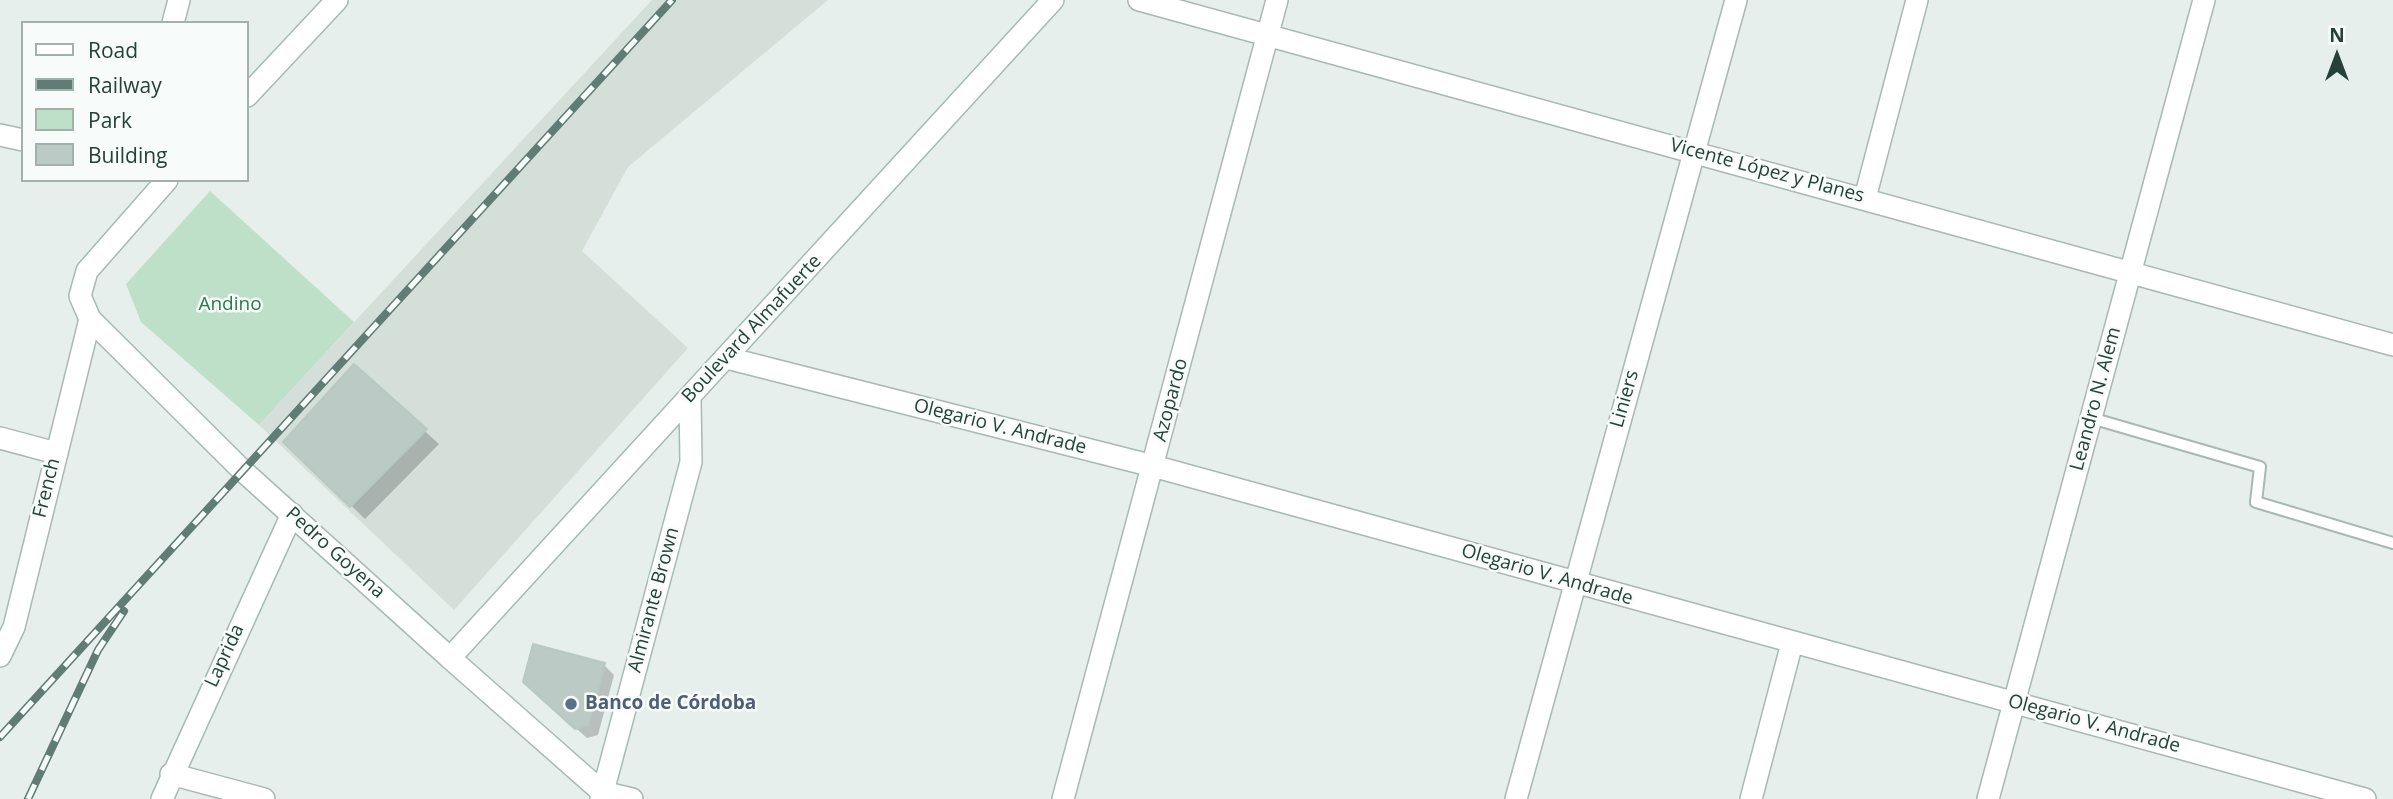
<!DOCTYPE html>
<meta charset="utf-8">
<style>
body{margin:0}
#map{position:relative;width:2393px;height:799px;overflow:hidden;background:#e6efeb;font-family:"Open Sans",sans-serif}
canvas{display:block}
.legend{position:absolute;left:21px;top:21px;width:228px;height:161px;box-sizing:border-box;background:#f7fbf9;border:2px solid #a3b1ad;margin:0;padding:9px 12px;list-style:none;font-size:21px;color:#24423a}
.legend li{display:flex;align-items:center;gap:14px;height:35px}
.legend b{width:35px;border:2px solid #a3b1ad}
.north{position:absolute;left:2302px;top:21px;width:70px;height:70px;-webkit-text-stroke:5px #f7fbf9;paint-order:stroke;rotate:0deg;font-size:19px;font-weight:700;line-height:28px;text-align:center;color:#24423a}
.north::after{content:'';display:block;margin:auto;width:24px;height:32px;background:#24423a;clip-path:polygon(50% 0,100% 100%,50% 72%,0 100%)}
</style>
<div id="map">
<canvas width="2393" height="799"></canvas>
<ul class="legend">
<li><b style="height:9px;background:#fff"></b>Road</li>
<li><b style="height:9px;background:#5f7d75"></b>Railway</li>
<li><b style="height:19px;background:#bfe0c8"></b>Park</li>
<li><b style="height:19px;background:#bbcac4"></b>Building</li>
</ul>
<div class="north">N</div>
</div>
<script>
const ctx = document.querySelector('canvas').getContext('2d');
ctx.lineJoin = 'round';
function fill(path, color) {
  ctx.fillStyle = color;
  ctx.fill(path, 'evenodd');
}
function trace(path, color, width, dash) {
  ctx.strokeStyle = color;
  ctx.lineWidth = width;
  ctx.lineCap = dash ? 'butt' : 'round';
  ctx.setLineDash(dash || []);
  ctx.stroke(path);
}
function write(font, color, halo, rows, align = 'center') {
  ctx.font = font + ' "Open Sans",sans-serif';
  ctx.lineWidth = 5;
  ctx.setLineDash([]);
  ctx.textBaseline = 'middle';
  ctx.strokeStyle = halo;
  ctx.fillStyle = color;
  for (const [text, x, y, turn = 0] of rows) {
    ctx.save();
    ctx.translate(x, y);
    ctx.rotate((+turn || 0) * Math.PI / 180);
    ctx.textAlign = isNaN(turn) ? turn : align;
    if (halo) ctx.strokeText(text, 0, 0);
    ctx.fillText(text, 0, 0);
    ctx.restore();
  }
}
const built = new Path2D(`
 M652,0H828L628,167L582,251L688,348L454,610L259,425Z`);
const green = new Path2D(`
 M210,191L354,322L259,425L141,322L126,284Z`);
const shadow = new Path2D(`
 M354,367L439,444L365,519L286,442Z
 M604,665L614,675L598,735L587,738L535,692Z`);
const building = new Path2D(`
 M354,364L427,429L350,507L283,442Z
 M533,644L605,663L588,725L575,729L523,682Z`);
const service = new Path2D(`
 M2091,418L2260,467L2256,502L2393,543`);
const minor = new Path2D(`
 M1139,0L2393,345
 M173,23L179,0
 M0,135L23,140
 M1865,198L1917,0
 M727,358L1153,466L2365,799
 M0,438L56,453
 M0,656L14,627L90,319
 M450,658L602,792L632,799
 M171,774L264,799
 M1063,799L1277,0
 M1516,799L1736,0
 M1751,799L1792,643
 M1988,799L2204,0`);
const secondary = new Path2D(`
 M247,96L337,0
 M167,180L87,271L80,296L90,319L242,470L450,658L1053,0
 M162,799L292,514
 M601,799L691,462L690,398`);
const rail = new Path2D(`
 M0,737L672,0
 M28,799L98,650L124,611`);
const markers = [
 [571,704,7,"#5c6f8a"]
];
const streetNames = [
 ["Vicente López y Planes",1767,171,15],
 ["Boulevard Almafuerte",752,329,-47],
 ["Liniers",1625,399,-74],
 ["Leandro N. Alem",2096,399,-75],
 ["Azopardo",1171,400,-75],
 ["Olegario V. Andrade",1000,427,14],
 ["French",47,488,-76],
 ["Pedro Goyena",335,553,42],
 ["Olegario V. Andrade",1547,575,16],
 ["Almirante Brown",654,600,-75],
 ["Laprida",225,656,-65],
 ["Olegario V. Andrade",2094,724,15]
];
const parkNames = [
 ["Andino",230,305]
];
const serviceNames = [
 ["Banco de Córdoba",585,704]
];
fill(built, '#d4dfda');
fill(green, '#bfe0c8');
fill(shadow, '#0003');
fill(building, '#bbcac4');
trace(building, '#b8c9c2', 2);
trace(service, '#a8b8b2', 14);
trace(minor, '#a8b8b2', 24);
trace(secondary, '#a4bbb3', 24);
trace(service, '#fff', 10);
trace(minor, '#fff', 21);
trace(secondary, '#fff', 21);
trace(rail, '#5f7d75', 8);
trace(rail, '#f7fbf9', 5, [16]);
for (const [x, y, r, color] of markers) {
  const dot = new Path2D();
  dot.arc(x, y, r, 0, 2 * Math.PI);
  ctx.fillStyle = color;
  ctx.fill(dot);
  trace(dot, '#f7fbf9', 2.5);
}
write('19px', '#24423a', '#f7fbf9', streetNames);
write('19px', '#2d7a4b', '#f7fbf9', parkNames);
write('bold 19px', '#4e5e75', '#f7fbf9', serviceNames, 'left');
</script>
